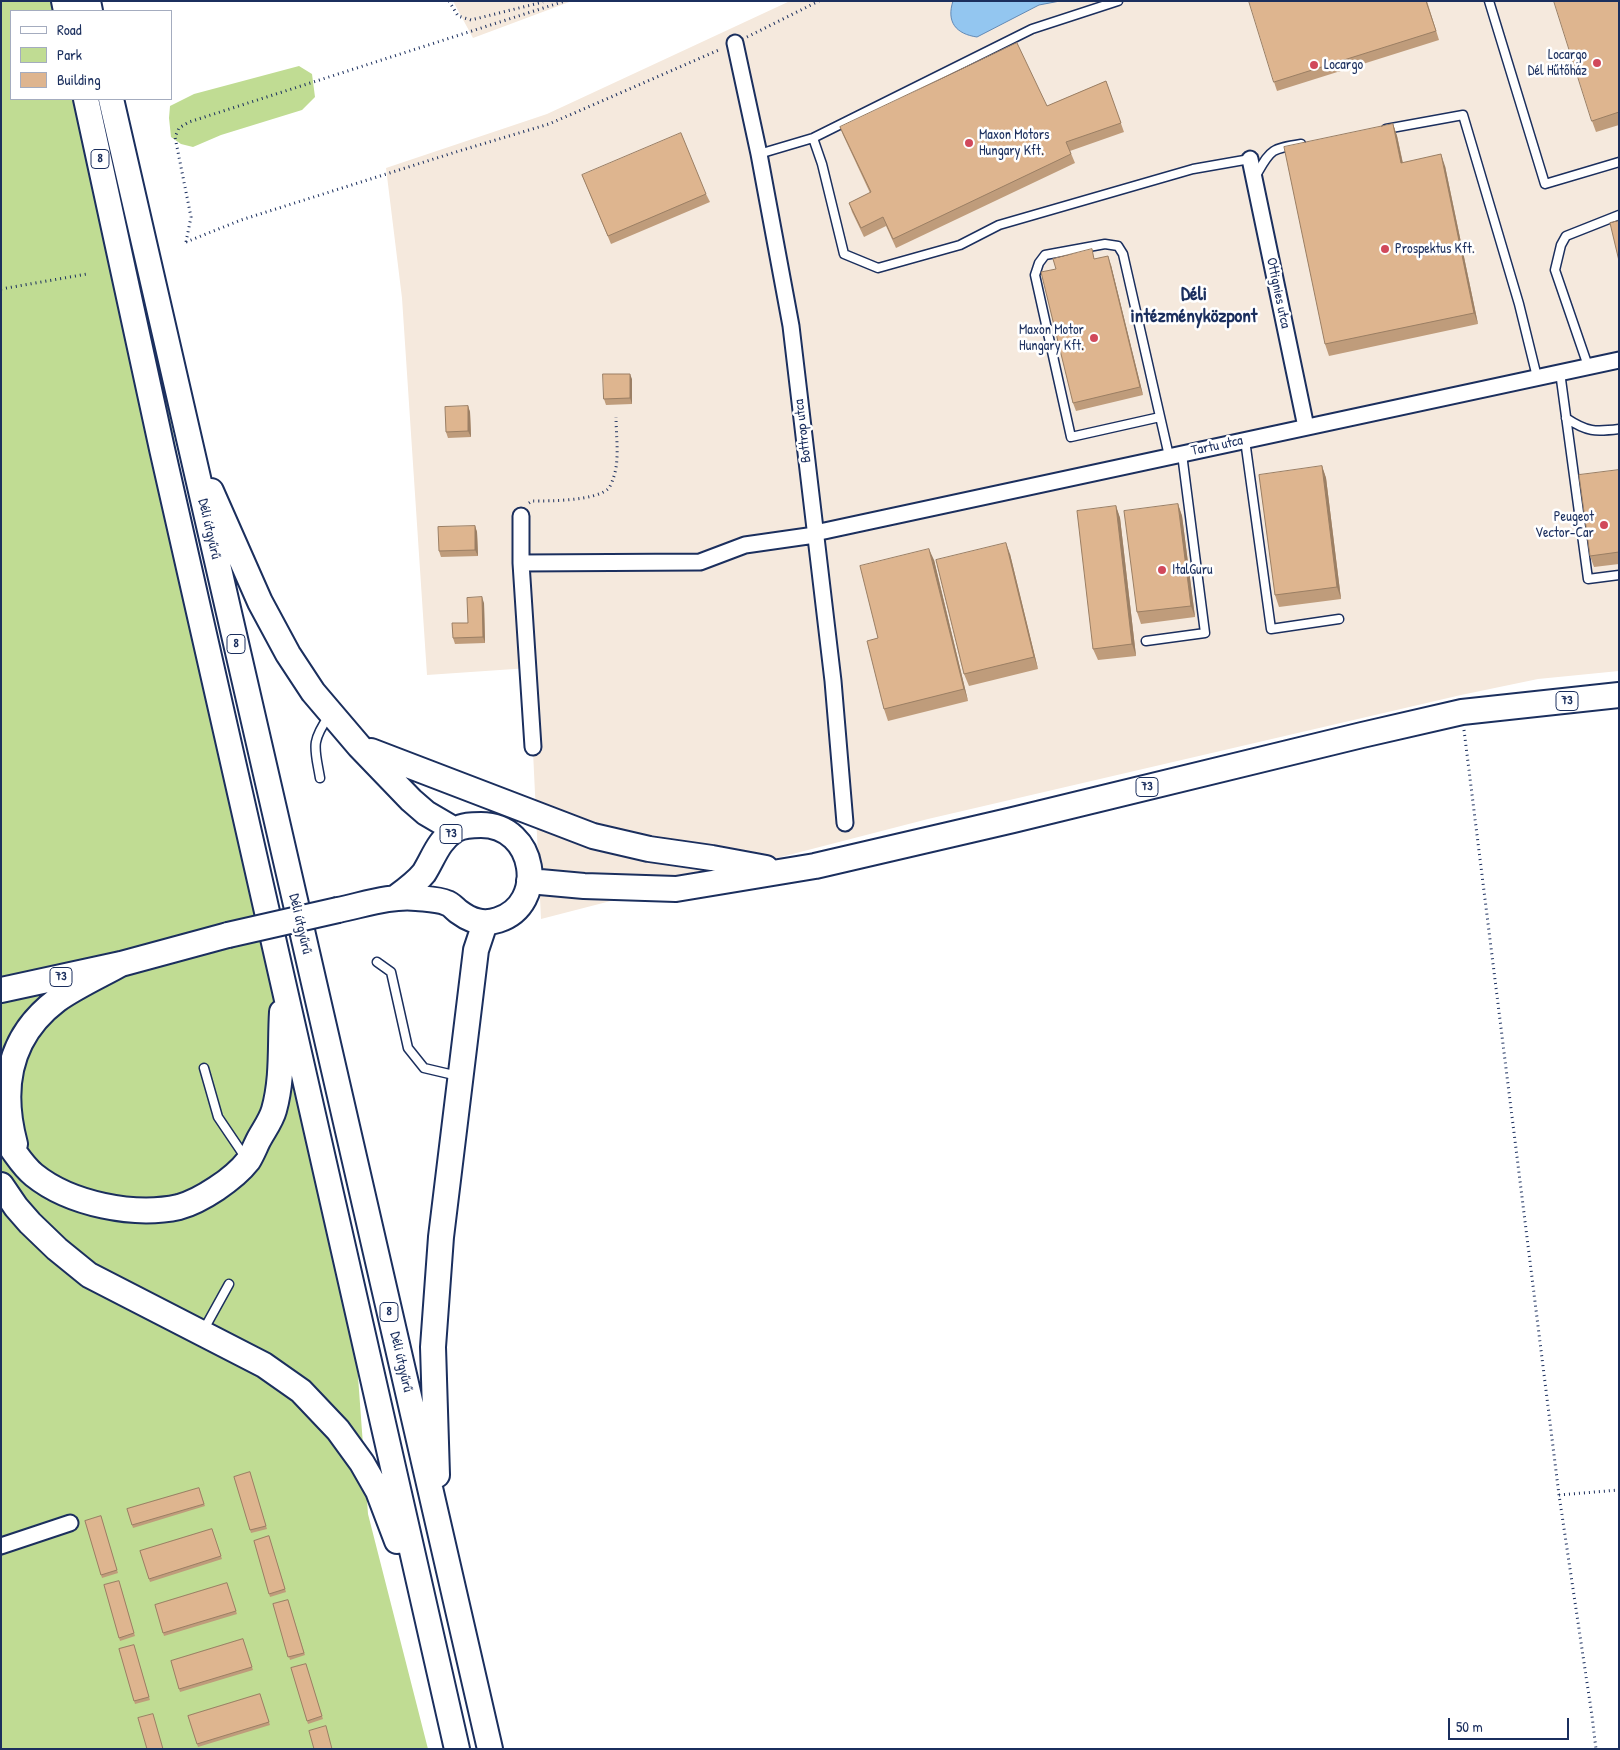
<!DOCTYPE html>
<meta charset="utf-8">
<style>
body{margin:0}
#map{position:relative;width:1620px;height:1750px;overflow:hidden;background:#fff;font-family:"Patrick Hand",sans-serif}
canvas{display:block}
.frame{position:absolute;inset:0;border:2px solid #1b2f5e;pointer-events:none}
.legend{position:absolute;left:10px;top:10px;width:162px;height:90px;box-sizing:border-box;background:#fff;border:1px solid #a4acbf;margin:0;padding:6px 9px;list-style:none;font-size:15px;color:#1b2f5e}
.legend li{display:flex;align-items:center;gap:10px;height:25px}
.legend b{width:25px;border:1px solid #a4acbf}
.scale{position:absolute;left:1448px;top:1718px;width:121px;height:22px;box-sizing:border-box;border:2px solid #1b2f5e;border-top:0;padding-left:6px;font-size:15px;line-height:18px;white-space:nowrap;color:#1b2f5e;-webkit-text-stroke:4px #fff;paint-order:stroke}
</style>
<div id="map">
<canvas width="1620" height="1750"></canvas>
<div class="frame"></div>
<ul class="legend">
<li><b style="height:6px;background:#fff"></b>Road</li>
<li><b style="height:14px;background:#c0dc93"></b>Park</li>
<li><b style="height:14px;background:#deb58f"></b>Building</li>
</ul>
<div class="scale">50 m</div>
</div>
<script>
const ctx = document.querySelector('canvas').getContext('2d');
ctx.lineJoin = 'round';
function fill(path, color) {
  ctx.fillStyle = color;
  ctx.fill(path, 'evenodd');
}
function trace(path, color, width, dash) {
  ctx.strokeStyle = color;
  ctx.lineWidth = width;
  ctx.lineCap = dash ? 'butt' : 'round';
  ctx.setLineDash(dash || []);
  ctx.stroke(path);
}
function write(font, color, halo, rows, align = 'center') {
  ctx.font = font + ' "Patrick Hand",sans-serif';
  ctx.lineWidth = 5;
  ctx.setLineDash([]);
  ctx.textBaseline = 'middle';
  ctx.strokeStyle = halo;
  ctx.fillStyle = color;
  for (const [text, x, y, turn = 0] of rows) {
    ctx.save();
    ctx.translate(x, y);
    ctx.rotate((+turn || 0) * Math.PI / 180);
    ctx.textAlign = isNaN(turn) ? turn : align;
    if (halo) ctx.strokeText(text, 0, 0);
    ctx.fillText(text, 0, 0);
    ctx.restore();
  }
}
const built = new Path2D(`
 M453,1H572L473,38Z
 M790,1H1619V671L1538,679L1461,695L928,819L541,919L529,668L427,675L402,298L386,168L547,114Z`);
const green = new Path2D(`
 M1,1H81L83,11H11V99H105L113,135L355,1335L368,1514L428,1749H1Z
 M299,66L312,74L315,97L302,110L221,135L193,147L181,144L171,137L169,118L170,106L194,94Z`);
const water = new Path2D(`
 M953,1H1060L1039,5L977,37C956,34 946,22 953,1Z`);
const path = new Path2D(`
 M449,1L458,16L471,20L543,2
 M747,37L819,1
 M186,242L241,220L459,151L549,124L721,49
 M186,242L191,217L175,137L179,128L189,122L565,1
 M1,289L87,274
 M529,503L532,501C550,501 594,501 608,489C610,487 612,482 613,479C620,461 616,436 616,417
 M1464,730L1559,1495L1592,1716L1596,1749
 M1559,1495L1619,1490`);
const service = new Path2D(`
 M1489,1L1545,184L1619,162
 M1386,129L1463,115L1519,304L1537,377
 M813,138L822,164L844,254L878,268L960,245L999,225L1193,169L1250,159
 M759,154L813,138L1032,29L1118,1
 M1255,177C1271,150 1269,149 1301,144
 M1588,366L1555,270L1561,245L1566,236L1619,215
 M1560,372L1588,579L1619,575
 M1160,417L1071,437L1035,275L1039,263L1045,255L1105,244L1118,246L1123,254L1169,456
 M1566,418C1587,432 1595,432 1619,429
 M1245,440L1271,629L1339,619
 M1146,641L1205,633L1182,454
 M320,778C315,748 310,743 329,716
 M377,962L391,972L408,1048L424,1068L458,1076
 M204,1068L218,1117L245,1157
 M203,1331L229,1284`);
const minor = new Path2D(`
 M735,43L759,154L791,326L833,681L845,823
 M1250,159L1306,427
 M521,516V563L533,747
 M815,533L1619,360
 M521,563L700,562L745,545L815,535
 M1,1546L70,1523`);
const primary = new Path2D(`
 M64,1L66,11
 M88,1L90,11
 M86,99L162,449L457,1749
 M111,99L490,1749
 M211,491L260,602L288,654L313,692L359,746L411,800L426,813L455,830
 M371,751L593,836L649,849L712,858L766,868
 M529,881L584,886L676,889L815,866L1013,820L1362,735L1462,712L1619,695
 M338,910C363,905 391,895 417,898C426,899 438,899 447,903C451,904 455,909 459,912C471,921 483,925 498,920C548,904 536,825 481,825C472,825 463,825 455,830C438,841 434,857 424,873C416,883 406,890 395,898
 M1,990L121,964L228,935
 M1,1129C7,1143 23,1166 34,1175C70,1204 134,1217 179,1207C201,1201 234,1179 248,1161C252,1155 255,1147 258,1141C263,1131 271,1121 274,1110C283,1078 280,1045 282,1012
 M15,1144C0,1088 8,1037 57,1000C75,987 101,975 121,964
 M1,1185L16,1207L30,1223L57,1249L89,1275L264,1365L301,1391L338,1430L362,1463L378,1491L397,1541
 M437,1475L433,1347L441,1237L476,950L485,923`);
const primaryBridge = new Path2D(`
 M228,935L338,910`);
const wall = new Path2D(`
 M1427,1L1439,40L1277,91L1274,82Z
 M1619,1V125L1596,132L1592,121Z
 M1106,81L1124,132L1070,151L1075,163L896,248L886,226L864,237L852,212L849,203L870,193L843,135L840,127L1047,106Z
 M1393,124L1397,136L1403,163L1445,166L1478,324L1329,356L1325,344Z
 M582,175L706,194L710,202L611,244Z
 M1095,259L1111,265L1143,395L1076,411L1073,403Z
 M632,379V404L606,405L604,399Z
 M468,406L470,412L471,437L448,438L446,432Z
 M1322,466L1326,478L1341,599L1279,607L1275,595Z
 M1619,470V564L1594,567L1590,556Z
 M1178,504L1182,516L1195,617L1141,624L1137,612Z
 M1116,506L1120,518L1136,656L1098,660L1093,649Z
 M475,526L477,532L478,556L441,557L439,551Z
 M1010,554L1038,669L969,686L964,674Z
 M934,560L968,701L888,721L884,709L878,638Z
 M484,603L485,643L455,644L453,638L468,623Z
 M250,1472L267,1529L251,1533L234,1477Z
 M199,1488L205,1506L133,1528L127,1509Z
 M101,1516L118,1573L102,1578L85,1521Z
 M212,1529L222,1559L150,1582L140,1551Z
 M269,1536L286,1592L270,1597L254,1541Z
 M119,1581L135,1636L120,1641L104,1585Z
 M227,1583L237,1614L164,1636L155,1605Z
 M288,1600L305,1655L290,1660L273,1604Z
 M243,1639L253,1670L180,1692L171,1661Z
 M134,1645L150,1700L135,1704L119,1649Z
 M306,1664L323,1719L308,1724L291,1668Z
 M260,1694L270,1725L198,1747L188,1716Z`);
const shadedWall = new Path2D(`
 M1393,124L1397,136L1405,174L1401,163Z
 M1441,154L1445,166L1478,324L1474,313Z
 M1108,256L1111,265L1143,395L1140,387Z
 M630,374L632,379V404L630,398Z
 M468,406L470,412L471,437L468,431Z
 M1322,466L1326,478L1341,599L1337,587Z
 M1178,504L1182,516L1195,617L1191,606Z
 M1116,506L1120,518L1136,656L1132,644Z
 M475,526L477,532L478,556L475,550Z
 M1006,543L1010,554L1038,669L1034,657Z
 M929,549L934,560L968,701L964,689Z
 M482,597L484,603L485,643L483,637Z`);
const building = new Path2D(`
 M1249,1H1426L1436,31L1274,82Z
 M1554,1H1619V112L1592,121Z
 M1017,43L1047,106L1106,81L1121,123L1066,142L1071,154L893,239L883,217L861,228L849,203L871,192L840,127Z
 M1393,124L1401,163L1441,154L1474,313L1325,344L1284,147Z
 M681,133L706,194L608,236L582,175Z
 M1619,221V261L1610,223Z
 M1092,249L1094,259L1108,256L1140,387L1073,403L1041,272L1056,269L1053,259Z
 M603,374H630V398L604,399Z
 M468,406V431L446,432L445,407Z
 M1322,466L1337,587L1275,595L1259,475Z
 M1619,470V552L1590,556L1579,475Z
 M1178,504L1191,606L1137,612L1124,511Z
 M1116,506L1132,644L1093,649L1077,511Z
 M475,526V550L439,551L438,527Z
 M1006,543L1034,657L964,674L936,560Z
 M929,549L964,689L884,709L867,641L878,638L860,566Z
 M482,597L483,637L453,638L452,623H468L467,598Z
 M250,1472L266,1526L250,1530L234,1477Z
 M199,1488L204,1504L132,1525L127,1509Z
 M101,1516L117,1570L101,1575L85,1521Z
 M212,1529L221,1556L149,1579L140,1551Z
 M269,1536L285,1589L269,1594L254,1541Z
 M119,1581L134,1633L119,1638L104,1585Z
 M227,1583L236,1611L163,1633L155,1605Z
 M288,1600L304,1653L288,1657L273,1604Z
 M243,1639L252,1667L179,1689L171,1661Z
 M134,1645L149,1697L134,1701L119,1649Z
 M306,1664L322,1716L307,1721L291,1668Z
 M260,1694L269,1722L197,1744L188,1716Z
 M153,1714L163,1749H147L138,1718Z
 M326,1726L332,1749H314L309,1731Z`);
const markers = [
 [1597,63,5,"#d1495b"],
 [1314,65,5,"#d1495b"],
 [969,143,5,"#d1495b"],
 [1385,249,5,"#d1495b"],
 [1094,338,5,"#d1495b"],
 [1604,525,5,"#d1495b"],
 [1162,570,5,"#d1495b"]
];
const shields = [
 [100,159,18],
 [236,644,18],
 [1567,701,22],
 [1147,787,22],
 [451,834,22],
 [61,977,22],
 [389,1312,18]
];
const shieldNames = [
 ["8",100,159],
 ["8",236,644],
 ["73",1567,701],
 ["73",1147,787],
 ["73",451,834],
 ["73",61,977],
 ["8",389,1312]
];
const poiNames = [
 ["Locargo",1587,55,"right"],
 ["Dél Hűtőház",1587,71,"right"],
 ["Locargo",1324,65],
 ["Maxon Motors",979,135],
 ["Hungary Kft.",979,151],
 ["Prospektus Kft.",1395,249],
 ["Maxon Motor",1084,330,"right"],
 ["Hungary Kft.",1084,346,"right"],
 ["Peugeot",1594,517,"right"],
 ["Vector-Car",1594,533,"right"],
 ["ItalGuru",1172,570]
];
const streetNames = [
 ["Ottignies utca",1278,293,78],
 ["Bottrop utca",803,431,-97],
 ["Tartu utca",1217,446,-12],
 ["Déli útgyűrű",209,529,77],
 ["Déli útgyűrű",300,924,77],
 ["Déli útgyűrű",401,1362,77]
];
const districtNames = [
 ["Déli",1194,295],
 ["intézményközpont",1194,317]
];
fill(built, '#f5e9dd');
fill(green, '#c0dc93');
fill(water, '#93c6f0');
trace(water, '#638ab6', 1);
trace(service, '#1b2f5e', 11);
trace(minor, '#1b2f5e', 19);
trace(primary, '#1b2f5e', 28);
trace(path, '#1b2f5e', 3, [1, 4]);
trace(service, '#fff', 8);
trace(minor, '#fff', 15);
trace(primary, '#fff', 24);
trace(primaryBridge, '#1b2f5e', 28, []);
trace(primaryBridge, '#fff', 24);
fill(wall, '#bf9c7b');
fill(shadedWall, '#9b7f64');
fill(building, '#deb58f');
trace(building, '#9b7f64', 1);
for (const [x, y, r, color] of markers) {
  const dot = new Path2D();
  dot.arc(x, y, r, 0, 2 * Math.PI);
  ctx.fillStyle = color;
  ctx.fill(dot);
  trace(dot, '#fff', 2);
}
for (const [x, y, w] of shields) {
  const box = new Path2D();
  box.roundRect(x - w / 2, y - 9.5, w, 19, 4);
  ctx.fillStyle = '#fff';
  ctx.fill(box);
  trace(box, '#1b2f5e', 1);
}
write('bold 12px', '#1b2f5e', null, shieldNames);
write('14px', '#1b2f5e', '#fff', poiNames, 'left');
write('14px', '#1b2f5e', '#fff', streetNames);
write('bold 19px', '#1b2f5e', '#fff', districtNames);
</script>
